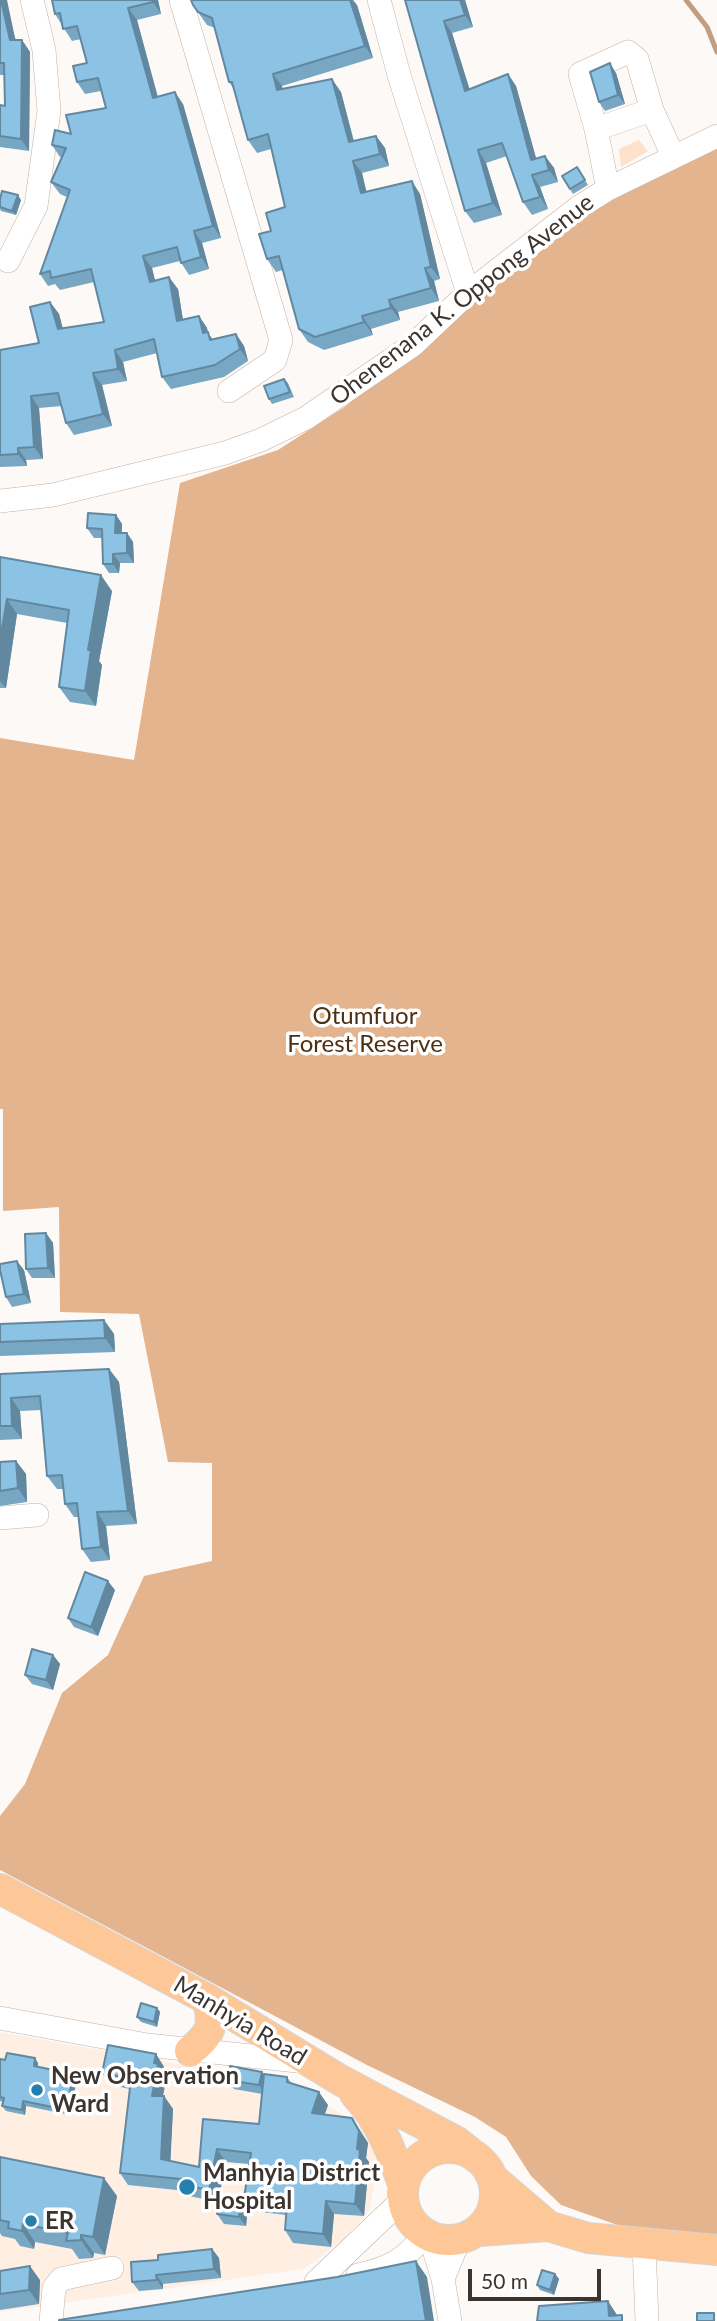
<!DOCTYPE html>
<style>
body{margin:0}
#map{position:relative;width:717px;height:2321px;overflow:hidden;background:#fdf9f6;font-family:Lato,sans-serif}
canvas{display:block}
.scale{position:absolute;left:468px;top:2269px;width:133px;height:32px;box-sizing:border-box;border:4px solid #3c342f;border-top:0;padding-left:9px;font-size:21px;line-height:24px;white-space:nowrap;color:#3c342f;-webkit-text-stroke:5px #fff;paint-order:stroke}
</style>
<div id="map">
<canvas width="717" height="2321"></canvas>
<div class="scale">50 m</div>
</div>
<script>
const ctx = document.querySelector('canvas').getContext('2d');
ctx.lineJoin = 'round';
function fill(path, color) {
  ctx.fillStyle = color;
  ctx.fill(path, 'evenodd');
}
function trace(path, color, width, dash) {
  ctx.strokeStyle = color;
  ctx.lineWidth = width;
  ctx.lineCap = dash ? 'butt' : 'round';
  ctx.setLineDash(dash || []);
  ctx.stroke(path);
}
function write(font, color, halo, rows, align = 'center') {
  ctx.font = font + ' Lato,sans-serif';
  ctx.lineWidth = 7;
  ctx.setLineDash([]);
  ctx.textBaseline = 'middle';
  ctx.strokeStyle = halo;
  ctx.fillStyle = color;
  for (const [text, x, y, turn = 0] of rows) {
    ctx.save();
    ctx.translate(x, y);
    ctx.rotate((+turn || 0) * Math.PI / 180);
    ctx.textAlign = isNaN(turn) ? turn : align;
    if (halo) ctx.strokeText(text, 0, 0);
    ctx.fillText(text, 0, 0);
    ctx.restore();
  }
}
const built = new Path2D(`
 M0,2032L295,2085L369,2132L377,2164L370,2210L342,2241L304,2269L0,2312Z`);
const green = new Path2D(`
 M639,140L648,151L621,167L619,149Z`);
const forest = new Path2D(`
 M717,147V2235L623,2227L561,2205L531,2176L506,2137L475,2117L367,2065L0,1870V1816L25,1784L62,1693L108,1655L144,1576L212,1561V1463L168,1462L139,1314L60,1312L59,1207L3,1211V1109H0V738L134,760L180,483L278,450L343,408L444,331L510,267L605,202Z`);
const stream = new Path2D(`
 M686,0L707,27L717,52`);
const minor = new Path2D(`
 M181,0L281,340L275,360L229,391
 M379,0L399,75L468,293
 M596,129L580,74L628,52L637,59L652,110
 M608,189L596,129L652,110L673,156
 M8,261L36,206L49,111L44,50L32,0
 M0,501L53,495L225,453L261,440L306,418L413,345L468,293L579,207L608,189L717,136
 M0,1518L37,1515
 M0,2018L147,2045L307,2062
 M430,2237L443,2279L450,2321
 M644,2245L647,2321
 M358,2275C387,2269 408,2259 424,2234
 M443,2279L459,2240
 M316,2282L402,2200
 M51,2321L54,2288L61,2279L112,2268`);
const major = new Path2D(`
 M0,1889L207,1999L340,2080L457,2142L477,2158
 M190,2051C211,2035 215,2025 207,1999
 M355,2094C380,2121 391,2150 403,2184
 M403 2194a46 46 0 1 1 92 0a46 46 0 1 1-92 0Z
 M492,2178L548,2226L588,2238L717,2250
 M479,2231L548,2226`);
const wall = new Path2D(`
 M0,0L16,40H22L30,52L29,151L0,147V105L5,106V75H0Z
 M52,0H158L161,14L137,20L158,97L183,104L221,238L202,243L209,269L189,275L180,261L152,268L155,280L178,289L183,320L199,316L207,328L208,333L213,340L236,334L244,346L248,361L224,377L171,389L162,377L157,353L123,362L127,381L102,385L112,426L74,435L66,423L62,406L39,408L43,459L26,460L27,466L0,467V350L39,343L50,302L59,314L63,329L104,322L94,282L60,290L55,284L48,286L40,274L67,197L60,194L51,182L62,157H60L52,145L71,134L106,108L101,91L85,94L77,82L87,63L81,39L72,41L55,14Z
 M405,0H465L473,27L452,33L469,89L508,74L516,86L536,159L545,156L554,168L558,182L540,187L548,209L532,215L523,202L507,156L486,163L502,215L474,223L465,211Z
 M193,5H357L373,58L282,86V89L341,92L354,141L376,136L385,148L389,166L362,173L366,192L420,194L440,279L434,281L439,301L398,312L400,320L371,329L373,335L324,350L308,342L299,329L283,270L276,272L267,259L271,231L285,207L271,149L257,153L248,140L234,89L229,82L215,28L207,25Z
 M616,73L625,104L605,111L599,102Z
 M577,167L588,185L573,194L562,176Z
 M0,199L21,200L16,215L1,211L0,209Z
 M284,379L288,383L294,397L272,404L269,399Z
 M116,515L122,524V533H127L133,542L134,563H120L119,573H109L103,564L102,538H94L87,528Z
 M0,557L112,591L99,661L102,665L96,706L70,702L59,687L67,623L17,614L6,688H0Z
 M46,1233L53,1243L55,1278H32L26,1269Z
 M24,1270L31,1303L12,1307L6,1297Z
 M104,1320L114,1334L115,1352L0,1356V1324Z
 M109,1369L119,1382L137,1524L106,1526L110,1560L91,1562L82,1549L78,1517H74L65,1504L63,1489H57L47,1476L41,1410L20,1411L22,1439L0,1440V1374Z
 M16,1461L26,1474L27,1502L0,1506V1462Z
 M115,1590L98,1636L74,1627L68,1618Z
 M53,1655L60,1664L53,1690L32,1684L25,1675Z
 M157,2008L160,2012L157,2027L141,2022L137,2017Z
 M156,2054L164,2067L163,2071L167,2076L163,2096H164L173,2109L170,2161L199,2167L203,2119L259,2124L262,2094L234,2089L227,2080L262,2072L264,2074L287,2077L292,2084L328,2105L324,2115L352,2118L368,2143L366,2158L369,2162L364,2216L334,2214L331,2247L293,2243L285,2230L286,2215L253,2211L244,2198L249,2164L226,2162L218,2202L189,2196L186,2191L128,2185L120,2173L130,2089L111,2085L102,2073Z
 M0,2059L38,2063V2067L77,2079L70,2115L26,2106L25,2115L6,2111L2,2106L3,2102L0,2101Z
 M0,2157L117,2196L105,2255L94,2253L93,2258L79,2259L72,2249L35,2242L34,2249L20,2246L15,2239L2,2236L0,2233Z
 M248,2207L246,2226L224,2224L217,2214Z
 M212,2249L219,2258L221,2278L163,2284V2289L139,2291L132,2282L158,2260Z
 M0,2271L40,2280L39,2304L0,2310Z
 M555,2274L559,2279L554,2295L540,2290L537,2285Z`);
const shadedWall = new Path2D(`
 M1,0H7L18,52L10,40Z
 M153,0H158L161,14L153,2Z
 M350,0H353L357,5L373,58L365,46Z
 M460,0H465L473,27L465,15Z
 M128,8L137,20L161,110L153,98Z
 M444,21L452,33L474,103L465,91Z
 M22,40L30,52L29,151L21,139Z
 M610,63L616,73L625,104L618,95Z
 M273,74L282,86L286,102L277,90Z
 M508,74L516,86L540,172L531,160Z
 M332,79L341,92L357,155L349,142Z
 M175,92L183,104L221,238L213,226Z
 M376,136L385,148L389,166L380,154Z
 M478,150L486,163L502,215L493,203Z
 M545,156L554,168L558,182L549,170Z
 M353,161L362,173L370,206L361,193Z
 M532,175L540,187L548,209L540,197Z
 M412,181L420,194L440,279L431,267Z
 M18,195L21,200L16,215L12,211Z
 M194,231L202,243L209,269L201,257Z
 M143,256L152,268L158,294L150,282Z
 M425,268L434,281L439,301L431,288Z
 M169,277L178,289L185,333L177,321Z
 M389,300L398,312L400,320L391,308Z
 M50,302L59,314L66,341L58,329Z
 M199,316L207,328L208,333L216,344L218,352L203,333Z
 M362,316L371,329L373,335L364,322Z
 M236,334L244,346L248,361L240,349Z
 M115,350L123,362L127,381L118,369Z
 M93,373L102,385L112,426L103,414Z
 M31,396L39,408L43,459L34,447Z
 M18,448L26,460L27,466L18,454Z
 M116,515L122,524L121,543L115,533Z
 M127,533L133,542L134,563L127,553Z
 M113,554L120,563L119,573L113,564Z
 M101,575L112,591L99,661L102,665L96,706L85,691L88,650Z
 M7,599L17,614L6,688L0,681V640Z
 M46,1233L53,1243L55,1278L48,1268Z
 M17,1261L24,1270L31,1303L24,1294Z
 M104,1320L114,1334L115,1352L105,1338Z
 M109,1369L119,1382L137,1524L128,1511Z
 M11,1398L20,1411L22,1439L12,1426Z
 M16,1461L26,1474L27,1502L18,1488Z
 M97,1512L106,1526L110,1560L101,1547Z
 M108,1581L115,1590L98,1636L91,1627Z
 M53,1655L60,1664L53,1690L46,1680Z
 M157,2008L160,2012L157,2027L154,2022Z
 M156,2054L164,2067L163,2071L167,2076L160,2108L152,2096L154,2063Z
 M35,2058L38,2063L37,2071L34,2066Z
 M262,2072L268,2081L266,2095L259,2085Z
 M73,2074L77,2079L70,2115L67,2110Z
 M319,2092L328,2105L321,2126L312,2113Z
 M164,2096L173,2109L170,2171L161,2159Z
 M23,2101L26,2106L25,2115L22,2110Z
 M352,2118L368,2143L366,2158L369,2162L364,2216L355,2204L357,2149Z
 M217,2149L226,2162L218,2202L209,2190Z
 M104,2178L117,2196L105,2255L93,2237Z
 M241,2198L248,2207L246,2226L239,2217Z
 M326,2201L334,2214L331,2247L323,2234Z
 M23,2224L35,2242L34,2249L22,2231Z
 M81,2235L94,2253L93,2258L81,2240Z
 M212,2249L219,2258L221,2278L214,2269Z
 M416,2261L427,2277L434,2321H426Z
 M30,2266L40,2280L39,2304L29,2290Z
 M555,2274L559,2279L554,2295L550,2290Z
 M156,2275L163,2284V2289L157,2280Z
 M608,2301L619,2318L609,2316Z`);
const building = new Path2D(`
 M0,0H1L10,40H22L21,139L0,136V105L5,106L4,63H0Z
 M52,0H153V2L128,8L153,98L175,92L213,226L194,231L201,257L181,263L177,247L143,256L150,282L169,277L177,321L199,316L203,333L208,332L210,340L236,334L240,349L215,365L162,377L154,339L115,350L118,369L93,373L103,414L66,423L58,393L31,396L34,447L18,448V454L0,455V350L39,343L30,307L50,302L58,329L104,322L91,269L51,278L50,271L40,274L70,190L51,182L66,148L52,145L55,130L71,134L66,115L106,108L98,78L77,82L73,66L87,63L77,26L63,29L60,13L55,14Z
 M191,0H350L365,46L273,74L277,90L332,79L349,142L376,136L380,154L353,161L361,193L412,181L431,267L425,268L431,288L389,300L391,308L362,316L364,322L315,337L299,329L279,256L267,259L259,234L271,231L266,213L285,207L268,134L248,140L232,82H229L212,18L198,12L193,5Z
 M405,0H460L465,15L444,21L465,91L508,74L531,160L545,156L549,170L532,175L540,197L523,202L502,143L478,150L493,203L465,211Z
 M610,63L618,95L599,102L590,72Z
 M577,167L585,180L570,189L562,176Z
 M2,191L18,195L12,211L0,207V199Z
 M284,379L290,392L269,399L264,386Z
 M88,513L116,515L115,533H127V553L113,554V564H103L102,529L87,528Z
 M0,557L101,575L88,650H91L85,691L59,687L69,610L7,599L0,640Z
 M46,1233L48,1268L26,1269L25,1234Z
 M17,1261L24,1294L6,1297L0,1270V1264Z
 M104,1320L105,1338L0,1342V1324Z
 M109,1369L128,1511L97,1512L101,1547L82,1549L77,1503L65,1504L62,1475L47,1476L40,1396L11,1398L12,1426H0V1374Z
 M16,1461L18,1488L0,1491V1462Z
 M85,1572L108,1581L91,1627L68,1618Z
 M32,1649L53,1655L46,1680L25,1675Z
 M141,2003L157,2008L154,2022L137,2017Z
 M108,2045L156,2054L154,2063L158,2064L152,2096H164L161,2159L199,2167L203,2119L259,2124L264,2074L287,2077V2082L319,2092L312,2113L352,2118L359,2131L357,2149L360,2150L355,2204L326,2201L323,2234L285,2230L287,2204L244,2198L251,2153L217,2149L209,2190L180,2184L181,2179L120,2173L131,2079L102,2073Z
 M7,2053L35,2058L34,2066L73,2074L67,2110L23,2101L22,2110L2,2106L4,2098L0,2097V2059L5,2060Z
 M230,2066L262,2072L259,2085L227,2080Z
 M0,2157L104,2178L93,2237L81,2235V2240L66,2241L68,2233L23,2224L22,2231L8,2228L9,2222L0,2220Z
 M220,2195L241,2198L239,2217L217,2214Z
 M212,2249L214,2269L156,2275L157,2280L132,2282L131,2262L158,2260V2255Z
 M416,2261L426,2321H59V2320L337,2277Z
 M30,2266L29,2290L0,2294V2271Z
 M542,2270L555,2274L550,2290L537,2285Z
 M608,2301L609,2316L622,2315V2321H537L539,2306Z
 M697,2313H714V2321H697Z`);
const markers = [
 [37,2090,7,"#257fad"],
 [187,2187,9,"#257fad"],
 [31,2221,7,"#257fad"]
];
const streetNames = [
 ["Ohenenana K. Oppong Avenue",462,300,-38],
 ["Manhyia Road",240,2021,31]
];
const parkNames = [
 ["Otumfuor",365,1016],
 ["Forest Reserve",365,1044]
];
const poiNames = [
 ["New Observation",51,2076],
 ["Ward",51,2104],
 ["Manhyia District",203,2173],
 ["Hospital",203,2201],
 ["ER",45,2221]
];
fill(built, '#ffefe3');
fill(green, '#fee1cb');
fill(forest, '#e3b48e');
trace(stream, '#c19d81', 5);
trace(minor, '#c5b2a4', 24);
trace(major, '#d8d6d5', 32);
trace(minor, '#fff', 23);
trace(major, '#fdc797', 30);
fill(wall, '#78a7c4');
fill(shadedWall, '#6288a0');
fill(building, '#8cc2e4');
trace(building, '#6288a0', 2);
for (const [x, y, r, color] of markers) {
  const dot = new Path2D();
  dot.arc(x, y, r, 0, 2 * Math.PI);
  ctx.fillStyle = color;
  ctx.fill(dot);
  trace(dot, '#fff', 2.5);
}
write('24px', '#3c342f', '#fff', streetNames);
write('24px', '#4f2f12', '#fff', parkNames);
write('bold 24px', '#3c342f', '#fff', poiNames, 'left');
</script>
